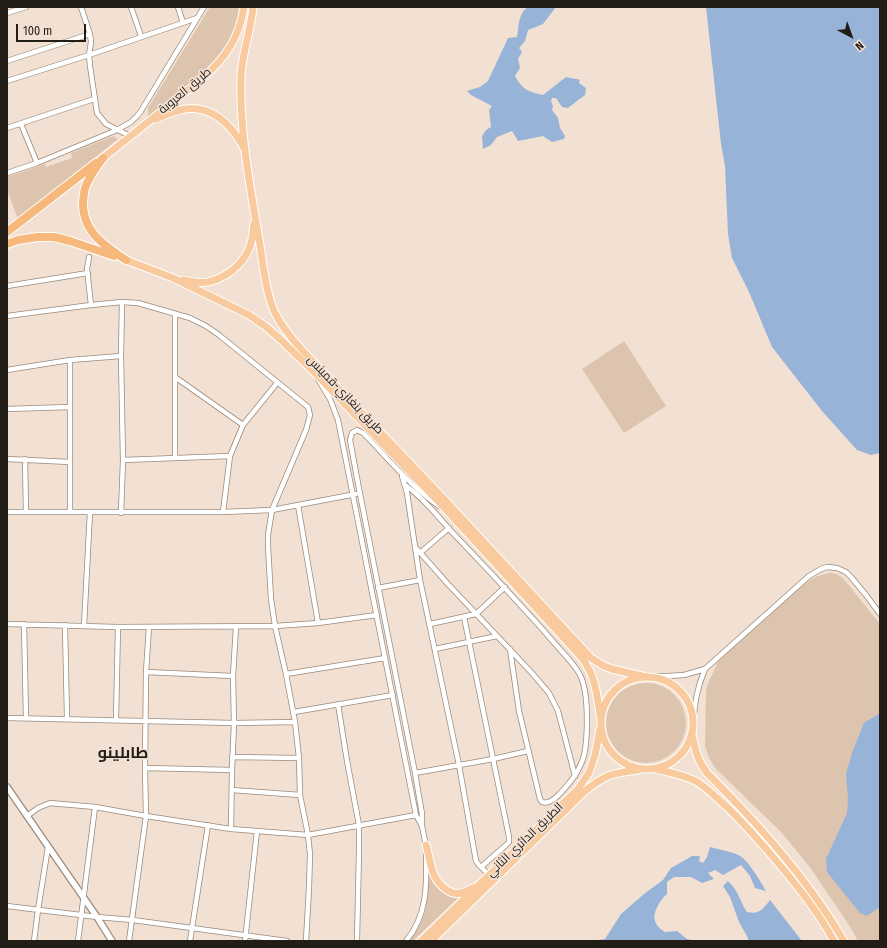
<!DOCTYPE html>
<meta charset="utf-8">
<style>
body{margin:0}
#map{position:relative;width:887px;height:948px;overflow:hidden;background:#f2e1d3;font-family:"Fira Sans Condensed",sans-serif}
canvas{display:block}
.frame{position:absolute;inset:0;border:8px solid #231d18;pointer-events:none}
.north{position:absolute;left:831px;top:16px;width:40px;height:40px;-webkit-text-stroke:3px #f2e1d3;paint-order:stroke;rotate:139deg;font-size:11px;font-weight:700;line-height:16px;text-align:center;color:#231d18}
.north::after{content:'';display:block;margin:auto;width:14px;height:18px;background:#231d18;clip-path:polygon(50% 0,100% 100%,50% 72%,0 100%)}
.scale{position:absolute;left:16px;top:24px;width:70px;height:18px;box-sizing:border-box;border:2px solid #231d18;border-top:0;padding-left:5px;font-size:12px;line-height:14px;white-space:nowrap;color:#231d18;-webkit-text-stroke:3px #f2e1d3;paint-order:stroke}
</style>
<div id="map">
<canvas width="887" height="948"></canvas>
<div class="frame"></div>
<div class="north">N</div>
<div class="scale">100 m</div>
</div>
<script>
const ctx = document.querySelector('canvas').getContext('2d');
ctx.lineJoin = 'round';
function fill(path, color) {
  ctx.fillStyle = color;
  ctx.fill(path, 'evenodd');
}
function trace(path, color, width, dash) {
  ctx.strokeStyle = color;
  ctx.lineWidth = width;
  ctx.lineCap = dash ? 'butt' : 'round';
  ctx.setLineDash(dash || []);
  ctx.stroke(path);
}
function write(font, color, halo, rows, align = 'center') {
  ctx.font = font + ' "Fira Sans Condensed",Cairo,sans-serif';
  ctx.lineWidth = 3.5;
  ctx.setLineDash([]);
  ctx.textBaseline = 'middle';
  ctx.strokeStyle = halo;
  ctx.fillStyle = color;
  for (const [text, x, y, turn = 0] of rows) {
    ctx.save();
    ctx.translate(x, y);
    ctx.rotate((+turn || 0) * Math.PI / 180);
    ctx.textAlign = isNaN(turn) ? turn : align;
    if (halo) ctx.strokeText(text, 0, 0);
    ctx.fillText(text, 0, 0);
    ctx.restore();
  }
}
const green = new Path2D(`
 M210,7H239L238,17L234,32L225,49L214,63L204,72L148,117V108Z
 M113,136L118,139L18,219L7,190V177L45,164L46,167L72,158L71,153Z
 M624,341L666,406L624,433L582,369Z
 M828,573C834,573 838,574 843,578L880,624V941H858L849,925L809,866L781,832L716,769L709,758L705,746L706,691L708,683L719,660L802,586L815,577Z
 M606 723a40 40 0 1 1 80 0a40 40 0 1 1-80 0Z
 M428,872C433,879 437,888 444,892C449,895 455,894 459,897L413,941H409C413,937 415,933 418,928C429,909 428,893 428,872Z`);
const water = new Path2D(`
 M528,7H556L543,24L528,30L525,41L519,48L522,52L518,59L520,68L515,76C522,89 528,92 543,95L566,77C571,79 576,78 580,80L579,83L586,88L585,95L568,108L562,107L556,98H552L551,101L553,106L552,110L558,118L560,128L565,136L564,139L552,142L543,136L518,141L512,131L497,137L491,145L483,149L482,136L486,130L491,127L489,110L492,106L471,95L467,91L480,87L488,81L508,38L517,37C519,25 518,14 528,7Z
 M706,7H880V453L871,455L857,450L822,411L772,347L749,292L732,258L728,234L725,166L721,144Z
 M880,713V907L867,916L860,913L827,872L826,859L847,813L848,799L846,774L852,753L864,723Z
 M710,847C717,849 734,852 740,856C748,860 761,882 766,891L755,888L750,876L741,865L723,875L715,870L708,873L714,879L702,883L691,877H674L667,882V894C660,900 651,914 656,923C657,927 662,930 665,932L677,931L687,939L697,941H599V940L605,939L621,914L644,894L663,880L671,868L692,856H700L699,861L703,863L707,857Z
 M728,881C739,891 739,900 747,912C759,915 763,909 770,900L802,941H748V938L739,922L730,897L723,886Z`);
const minor = new Path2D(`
 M81,7L90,34L91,42L89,55L90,66L97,113L106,124L130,136
 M131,7L141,36
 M178,7L183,23
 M7,13L26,7
 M7,61L90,34
 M7,81L89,55L197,18
 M21,124L37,163
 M7,128L94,99
 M7,173L37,163L117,130L131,122L137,116L141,111L204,7
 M89,257L87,269L91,305
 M7,286L88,273
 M7,316L91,305L122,302L138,303L190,318L206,326L219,335L308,407L310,415L306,430L272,510L268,535V546L271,599L275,626L286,674L295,722L299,758L300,795L308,835L310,854L309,888L306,941
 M7,370L70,360L121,356
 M175,377L243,425
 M318,379L330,399L338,420L416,815L422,826
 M7,409L70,407
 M175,457V314
 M7,459L70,462
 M25,459L26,512
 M123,460L230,456
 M402,476L407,493L420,580L459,765L476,861L479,865L489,875
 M405,485C422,497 436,514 450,530C479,560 507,590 535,621C545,632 555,644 565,655C570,661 576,667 580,675C589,692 588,736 584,756C581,765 576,775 570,782C564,789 552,806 542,802L540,799L519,711L510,649
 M298,505L318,623
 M7,512H223L272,510L356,494
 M70,512V360
 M223,512L230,456L243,425L277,383
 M121,513L123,460L121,356L122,302
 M416,548L447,583L531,672L549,693L558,711L575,776
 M420,553L449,528
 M378,588L420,580
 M464,617L509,837V842L505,846L481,867
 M7,624L118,627L275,626L318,623L377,615
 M24,624L26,717
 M430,624L476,614L505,587
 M65,625L67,718
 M84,626L90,512
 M435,649L497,636
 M146,672L233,676
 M286,674L385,658
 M651,677L684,675L705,669L809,576L821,569L827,567L837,568L846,572L851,577L866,595L880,614
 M338,704L347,761L359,825V850L357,941
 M294,712L393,695
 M7,718L234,723L295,722
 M116,720L118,627
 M693,723C695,702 697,688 705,669
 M232,757L299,758
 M145,768L232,770
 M415,773L493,759L528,751
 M232,790L300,795
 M27,816L38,808L50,803L95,807L146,816L231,829L308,835L416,815
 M231,829L232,770L234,723L233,676L236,627
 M426,846L422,826V814L415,773L360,494L350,440L352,433L357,430L363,433C388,458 410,486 439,506
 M7,906L97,917L133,920L287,941
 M34,941L38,910L48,847
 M78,941L95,807
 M129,941L146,816L145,768L146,672L149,627
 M190,941L208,825
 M245,941L257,831
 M406,941C427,916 427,886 426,855`);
const tertiary = new Path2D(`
 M7,787L97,917L112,941`);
const primary = new Path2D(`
 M253,7C251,30 242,53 241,76C239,129 250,187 259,239C263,263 265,289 274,311C281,326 291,338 302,350L442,497L591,658L604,666L612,669L646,677
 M156,119C164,115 172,112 180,110C209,103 231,123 244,148
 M103,158L202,79C226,57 239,39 244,7
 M126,260L173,278L249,315L265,326L280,339L316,374L437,500L582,658C597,679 596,694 601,719
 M183,280C191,282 200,283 208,282C229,277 248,261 252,239C253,234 253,229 254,224
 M601 723a46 46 0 1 1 92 0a46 46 0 1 1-92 0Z
 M692,734C695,749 697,760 707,773C758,824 807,878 844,941
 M656,769C671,773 686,775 699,783C706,788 712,793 718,799C736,814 751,832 767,850C791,878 816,908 834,941
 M426,845C429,855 430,866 434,875C439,885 450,896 461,893C465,892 469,890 473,888
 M421,941L578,789L589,773L595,755L600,729
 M431,941L584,792C604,775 612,773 638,770`);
const trunk = new Path2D(`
 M103,158C96,167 89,177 85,188C84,191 84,196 83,200C81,230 103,245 126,260
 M7,232L96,163
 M7,244L18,240L37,237H54L70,241L114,256`);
const streetNames = [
 ["طريق العروبة",185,91,-40],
 ["طريق بنغازي-قمينس",345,395,46],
 ["الطريق الدائري الثاني",525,840,-44]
];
const districtNames = [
 ["طابلينو",123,754]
];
fill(green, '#ddc4af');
fill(water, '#97b3d8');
trace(minor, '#998a7c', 6);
trace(tertiary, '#998a7c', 8);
trace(primary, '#fff', 9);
trace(trunk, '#fff', 10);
trace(minor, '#fff', 4.5);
trace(tertiary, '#fff', 5.5);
trace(primary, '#f9ca9d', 7);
trace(trunk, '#f7b87c', 8);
write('12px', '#231d18', '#f2e1d3', streetNames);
write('bold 16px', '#231d18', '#f2e1d3', districtNames);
</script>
